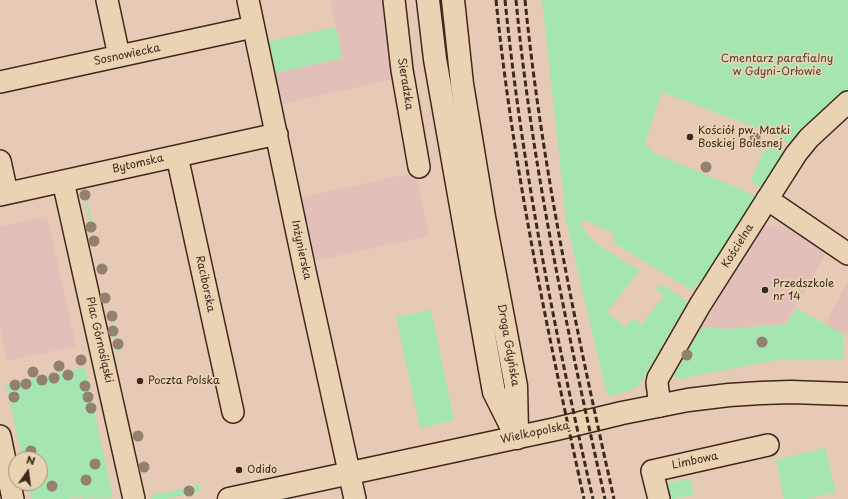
<!DOCTYPE html>
<meta charset="utf-8">
<style>
body{margin:0}
#map{position:relative;width:848px;height:499px;overflow:hidden;background:#e6cab5;font-family:"Playpen Sans",sans-serif}
canvas{display:block}
.north{position:absolute;left:8px;top:451px;width:40px;height:40px;box-sizing:border-box;background:#ead3b3;border:1px solid #a48f77;border-radius:50%;rotate:14deg;font-size:11px;font-weight:700;line-height:16px;text-align:center;color:#3b2a1e}
.north::after{content:'';display:block;margin:auto;width:14px;height:18px;background:#3b2a1e;clip-path:polygon(50% 0,100% 100%,50% 72%,0 100%)}
</style>
<div id="map">
<canvas width="848" height="499"></canvas>
<div class="north">N</div>
</div>
<script>
const ctx = document.querySelector('canvas').getContext('2d');
ctx.lineJoin = 'round';
function fill(path, color) {
  ctx.fillStyle = color;
  ctx.fill(path, 'evenodd');
}
function trace(path, color, width, dash) {
  ctx.strokeStyle = color;
  ctx.lineWidth = width;
  ctx.lineCap = dash ? 'butt' : 'round';
  ctx.setLineDash(dash || []);
  ctx.stroke(path);
}
function write(font, color, halo, rows, align = 'center') {
  ctx.font = font + ' "Playpen Sans",sans-serif';
  ctx.lineWidth = 3.5;
  ctx.setLineDash([]);
  ctx.textBaseline = 'middle';
  ctx.strokeStyle = halo;
  ctx.fillStyle = color;
  for (const [text, x, y, turn = 0] of rows) {
    ctx.save();
    ctx.translate(x, y);
    ctx.rotate((+turn || 0) * Math.PI / 180);
    ctx.textAlign = isNaN(turn) ? turn : align;
    if (halo) ctx.strokeText(text, 0, 0);
    ctx.fillText(text, 0, 0);
    ctx.restore();
  }
}
const built = new Path2D(`
 M330,0H383L393,79L278,105L272,74L342,58Z
 M416,172L429,236L313,261L299,198Z
 M47,216L76,346L7,361L0,327V227Z
 M786,225L828,250L786,324L725,329L702,327L760,228Z
 M848,281V337L825,324Z`);
const green = new Path2D(`
 M542,0H848V90L802,130L790,144L770,133L662,92L645,144L651,149L652,152L759,197L715,270L698,283L691,290L614,243V234L587,221H580C587,244 621,258 640,270L607,312L625,327L633,318L641,325L664,296L656,289L658,286L663,285L683,298L687,303L640,384L632,390L609,396L605,388L566,220Z
 M336,27L342,58L272,74L265,42Z
 M768,147L778,148L786,151L763,189L756,185L751,180L763,152Z
 M84,187L93,229L91,235L83,192Z
 M796,308L843,334V360H783L772,361L679,379L676,378L674,375L702,327L725,329L786,324Z
 M431,310L454,420L420,428L396,317Z
 M112,317L120,353L117,354L110,318Z
 M85,367L113,498L96,499V498L81,499V496L67,499H31L28,483H40V459H22L6,384Z
 M825,448L836,492L805,499H784L776,460Z
 M690,478L694,494L673,499H664L661,485Z
 M200,485L202,487L199,492L165,499H153L149,496Z`);
const minor = new Path2D(`
 M107,0L119,56
 M248,0L305,271L355,499
 M394,0L402,70L419,167
 M0,82L253,27
 M177,156L233,412
 M0,161L7,193
 M63,181L134,499
 M0,195L277,134
 M767,199L848,254
 M660,406L657,383L658,378L700,305L796,154L809,138L848,102
 M0,436L13,499
 M659,499L652,471L768,445`);
const major = new Path2D(`
 M428,0L435,59L492,381L494,392L517,438
 M453,0L462,84L484,217L516,386L517,433
 M229,499L556,429L622,413L688,400L729,395L761,393L791,392L848,394`);
const rail = new Path2D(`
 M496,0C513,169 548,334 584,499
 M505,0C522,168 555,334 593,499
 M516,0C532,169 568,334 605,499
 M525,0C542,169 577,334 614,499`);
const trees = [
 [755,138],
 [706,167],
 [85,195],
 [91,227],
 [94,241],
 [102,269],
 [105,298],
 [112,316],
 [113,331],
 [762,342],
 [118,344],
 [687,355],
 [81,360],
 [59,366],
 [33,372],
 [68,375],
 [54,378],
 [42,380],
 [26,384],
 [15,385],
 [85,386],
 [14,397],
 [88,397],
 [91,408],
 [138,436],
 [31,451],
 [95,464],
 [144,467],
 [86,480],
 [52,486],
 [189,491]
];
const markers = [
 [690,137,4,"#3b2a1e"],
 [765,290,4,"#3b2a1e"],
 [140,381,4,"#3b2a1e"],
 [239,470,4,"#3b2a1e"]
];
const streetNames = [
 ["Sosnowiecka",127,55,-12],
 ["Sieradzka",405,84,81],
 ["Bytomska",138,164,-13],
 ["Kościelna",738,246,-58],
 ["Inżynierska",301,250,78],
 ["Raciborska",205,284,78],
 ["Plac Górnośląski",99,340,77],
 ["Droga Gdyńska",508,345,80],
 ["Wielkopolska",535,433,-12],
 ["Limbowa",695,461,-12]
];
const parkNames = [
 ["Cmentarz parafialny",777,59],
 ["w Gdyni-Orłowie",777,72]
];
const poiNames = [
 ["Kościół pw. Matki",698,131],
 ["Boskiej Bolesnej",698,144],
 ["Przedszkole",773,284],
 ["nr 14",773,297],
 ["Poczta Polska",148,381],
 ["Odido",247,470]
];
fill(built, '#e2bfb8');
fill(green, '#a5e6b0');
trace(minor, '#3b2a1e', 24);
trace(major, '#3b2a1e', 25);
trace(minor, '#ead3b3', 21);
trace(major, '#ead3b3', 22);
trace(rail, '#3b2a1e', 3, [6, 3]);
ctx.fillStyle = '#91816e';
for (const [x, y] of trees) {
  ctx.beginPath();
  ctx.arc(x, y, 5.5, 0, 2 * Math.PI);
  ctx.fill();
}
for (const [x, y, r, color] of markers) {
  const dot = new Path2D();
  dot.arc(x, y, r, 0, 2 * Math.PI);
  ctx.fillStyle = color;
  ctx.fill(dot);
  trace(dot, '#ead3b3', 1.5);
}
write('11px', '#3b2a1e', '#ead3b3', streetNames);
write('11px', '#4b4634', '#ead3b3', parkNames);
write('11px', '#3b2a1e', '#ead3b3', poiNames, 'left');
</script>
